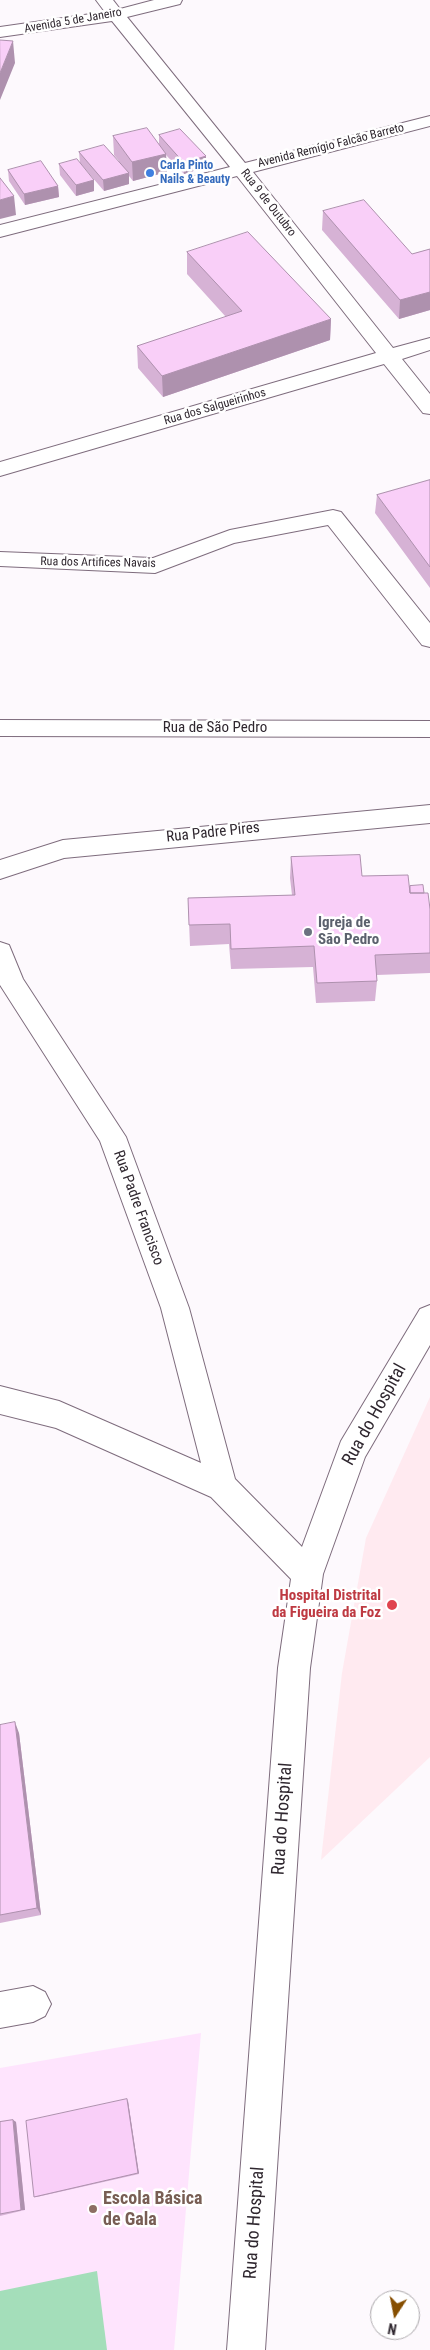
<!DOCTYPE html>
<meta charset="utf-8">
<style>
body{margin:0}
#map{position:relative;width:430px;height:2350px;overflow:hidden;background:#fdf9fd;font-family:"Roboto Condensed",sans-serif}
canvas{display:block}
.north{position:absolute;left:370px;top:2290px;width:50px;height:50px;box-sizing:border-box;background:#fff;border:1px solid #aca9ac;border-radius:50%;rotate:191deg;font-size:14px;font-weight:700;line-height:20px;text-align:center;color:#2f272f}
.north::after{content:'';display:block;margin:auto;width:18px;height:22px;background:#864e00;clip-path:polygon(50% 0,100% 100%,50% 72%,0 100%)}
</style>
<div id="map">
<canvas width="430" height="2350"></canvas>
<div class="north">N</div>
</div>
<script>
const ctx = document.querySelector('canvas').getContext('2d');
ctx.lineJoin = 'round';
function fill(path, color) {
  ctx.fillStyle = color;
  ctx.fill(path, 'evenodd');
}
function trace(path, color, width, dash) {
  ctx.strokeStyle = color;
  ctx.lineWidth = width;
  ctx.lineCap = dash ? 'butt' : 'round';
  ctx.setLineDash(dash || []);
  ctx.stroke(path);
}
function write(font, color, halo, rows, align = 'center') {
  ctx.font = font + ' "Roboto Condensed",sans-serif';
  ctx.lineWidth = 5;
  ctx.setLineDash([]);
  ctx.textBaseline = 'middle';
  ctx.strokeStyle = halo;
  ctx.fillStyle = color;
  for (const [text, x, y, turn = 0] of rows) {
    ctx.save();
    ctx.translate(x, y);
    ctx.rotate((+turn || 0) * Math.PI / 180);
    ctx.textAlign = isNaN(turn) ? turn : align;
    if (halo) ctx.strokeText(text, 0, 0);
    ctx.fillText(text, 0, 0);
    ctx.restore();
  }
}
const built = new Path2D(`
 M201,2033L174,2350H0V2068Z`);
const medical = new Path2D(`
 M430,1397V1757L321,1860L342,1673L366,1538Z`);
const green = new Path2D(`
 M97,2271L107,2350H0V2291Z`);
const minor = new Path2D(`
 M96,0H113L120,9L154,0H182L180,4L127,17L245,163L430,116V126L253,172L393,348L430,338V350L402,359L430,394V414L423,413L384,364L0,476V462L376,353L237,176L0,237V225L230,167L112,21L0,37V27L105,12Z
 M333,510L341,512L430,623V647L422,645L328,525L234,543L155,573L0,566V552L153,558L230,530Z
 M0,720L430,721V737L0,736Z
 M430,805V823L64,858L0,879V860L63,840Z
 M0,942L9,945L23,979L126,1137L189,1308L235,1479L302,1547L341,1441L420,1309L430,1305V1345L365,1457L323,1574L310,1668L265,2350H227L278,1668L291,1579L211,1497L56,1428L0,1414V1386L59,1401L201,1463L161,1308L100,1141L0,985Z
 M33,1986L45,1992L51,2004L45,2016L33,2022L0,2028V1992Z`);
const wall = new Path2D(`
 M159,135L206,156V167L184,174L166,155L167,172L133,181L129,176V184L104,191L80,163L79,152L119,161L114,155L113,136L159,144Z
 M59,164L94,180V191L76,196L60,175Z
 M8,170L58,186L59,197L25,205L9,181Z
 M323,211L412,254L430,249V310L399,319L322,230Z
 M187,252L331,319L330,340L163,397L138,368L137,346L226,317L187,274Z
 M430,480V588L375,513L377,495Z
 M291,857L362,876L410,886L424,893L430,909V973L377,975V981L375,1001L316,1003L313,967L231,969L229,944L190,946L188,898L292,895L290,878Z
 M0,1725L19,1733L41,1915L0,1923Z
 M128,2101L139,2174L37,2197H34Z
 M13,2120L16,2122L25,2210L0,2216V2122Z`);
const shadedWall = new Path2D(`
 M13,41L15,63L0,100V73Z
 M166,154L167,172L133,181L132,162Z
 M206,156V167L184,174V163Z
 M129,173V184L104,191L103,180Z
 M94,180V191L76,196V185Z
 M58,186L59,197L25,205L24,194Z
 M14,196L16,215L0,219V200Z
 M430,292V310L399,319L400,300Z
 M331,319L330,340L163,397L162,376Z
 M15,1722L19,1733L41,1915L37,1908Z
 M127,2099L128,2101L139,2174L138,2173Z
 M13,2120L16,2122L25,2210H21Z`);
const building = new Path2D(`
 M0,40L13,41L0,73Z
 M147,128L166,154L132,162L113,136Z
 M180,129L206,156L184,163L159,135Z
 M104,145L129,173L103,180L79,152Z
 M77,159L94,180L76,185L59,164Z
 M41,161L58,186L24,194L8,170Z
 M0,178L14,196L0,200Z
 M364,200L412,254L430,249V292L400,300L323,211Z
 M248,232L331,319L162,376L137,346L242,311L187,252Z
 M430,480V567L377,495Z
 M360,855L362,876L408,875L410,893H428L430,909V953L375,955L377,981L317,983L314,946L231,949L230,924L189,925L188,898L295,895L291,857Z
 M423,885L424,893H410V886Z
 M15,1722L37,1908L0,1915V1725Z
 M127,2099L138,2173L34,2197L26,2121Z
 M13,2120L21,2210L0,2214V2122Z`);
const markers = [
 [150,173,5,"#3f7fe0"],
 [308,932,5,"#6b7280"],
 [392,1605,6,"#e0444e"],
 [93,2209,5,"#8d6e63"]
];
const farStreetnames = [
 ["Avenida 5 de Janeiro",73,21,-10],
 ["Avenida Remígio Falcão Barreto",331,146,-14],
 ["Rua 9 de Outubro",268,203,52],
 ["Rua dos Salgueirinhos",215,407,-16],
 ["Rua dos Artifices Navais",98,563,1]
];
const farShopnames = [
 ["Carla Pinto",160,166],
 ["Nails & Beauty",160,180]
];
const streetNames = [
 ["Rua de São Pedro",215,728],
 ["Rua Padre Pires",213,833,-6],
 ["Rua Padre Francisco",138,1208,70]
];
const worshipNames = [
 ["Igreja de",318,923],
 ["São Pedro",318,940]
];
const healthNames = [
 ["Hospital Distrital",381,1596],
 ["da Figueira da Foz",381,1613]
];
const nearStreetnames = [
 ["Rua do Hospital",375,1415,-61],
 ["Rua do Hospital",283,1819,-86],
 ["Rua do Hospital",255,2223,-86]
];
const nearEducationnames = [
 ["Escola Básica",103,2199],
 ["de Gala",103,2220]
];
fill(built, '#fee4fd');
fill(medical, '#ffeaf0');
fill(green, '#a4deba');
trace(minor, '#7e6c7d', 2);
fill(minor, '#fff');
fill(wall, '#d6b2d5');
fill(shadedWall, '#ae91ae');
fill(building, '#f9cff8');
trace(building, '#ae91ae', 1);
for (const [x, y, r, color] of markers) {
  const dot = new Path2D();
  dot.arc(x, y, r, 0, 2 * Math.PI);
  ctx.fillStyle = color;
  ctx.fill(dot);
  trace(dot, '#fff', 2);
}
write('12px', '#2f272f', '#fff', farStreetnames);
write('bold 12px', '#366cbe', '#fff', farShopnames, 'left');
write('15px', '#2f272f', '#fff', streetNames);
write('bold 15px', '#5b616d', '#fff', worshipNames, 'left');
write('bold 15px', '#be3a42', '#fff', healthNames, 'right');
write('18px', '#2f272f', '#fff', nearStreetnames);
write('bold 18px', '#785e54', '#fff', nearEducationnames, 'left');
</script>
